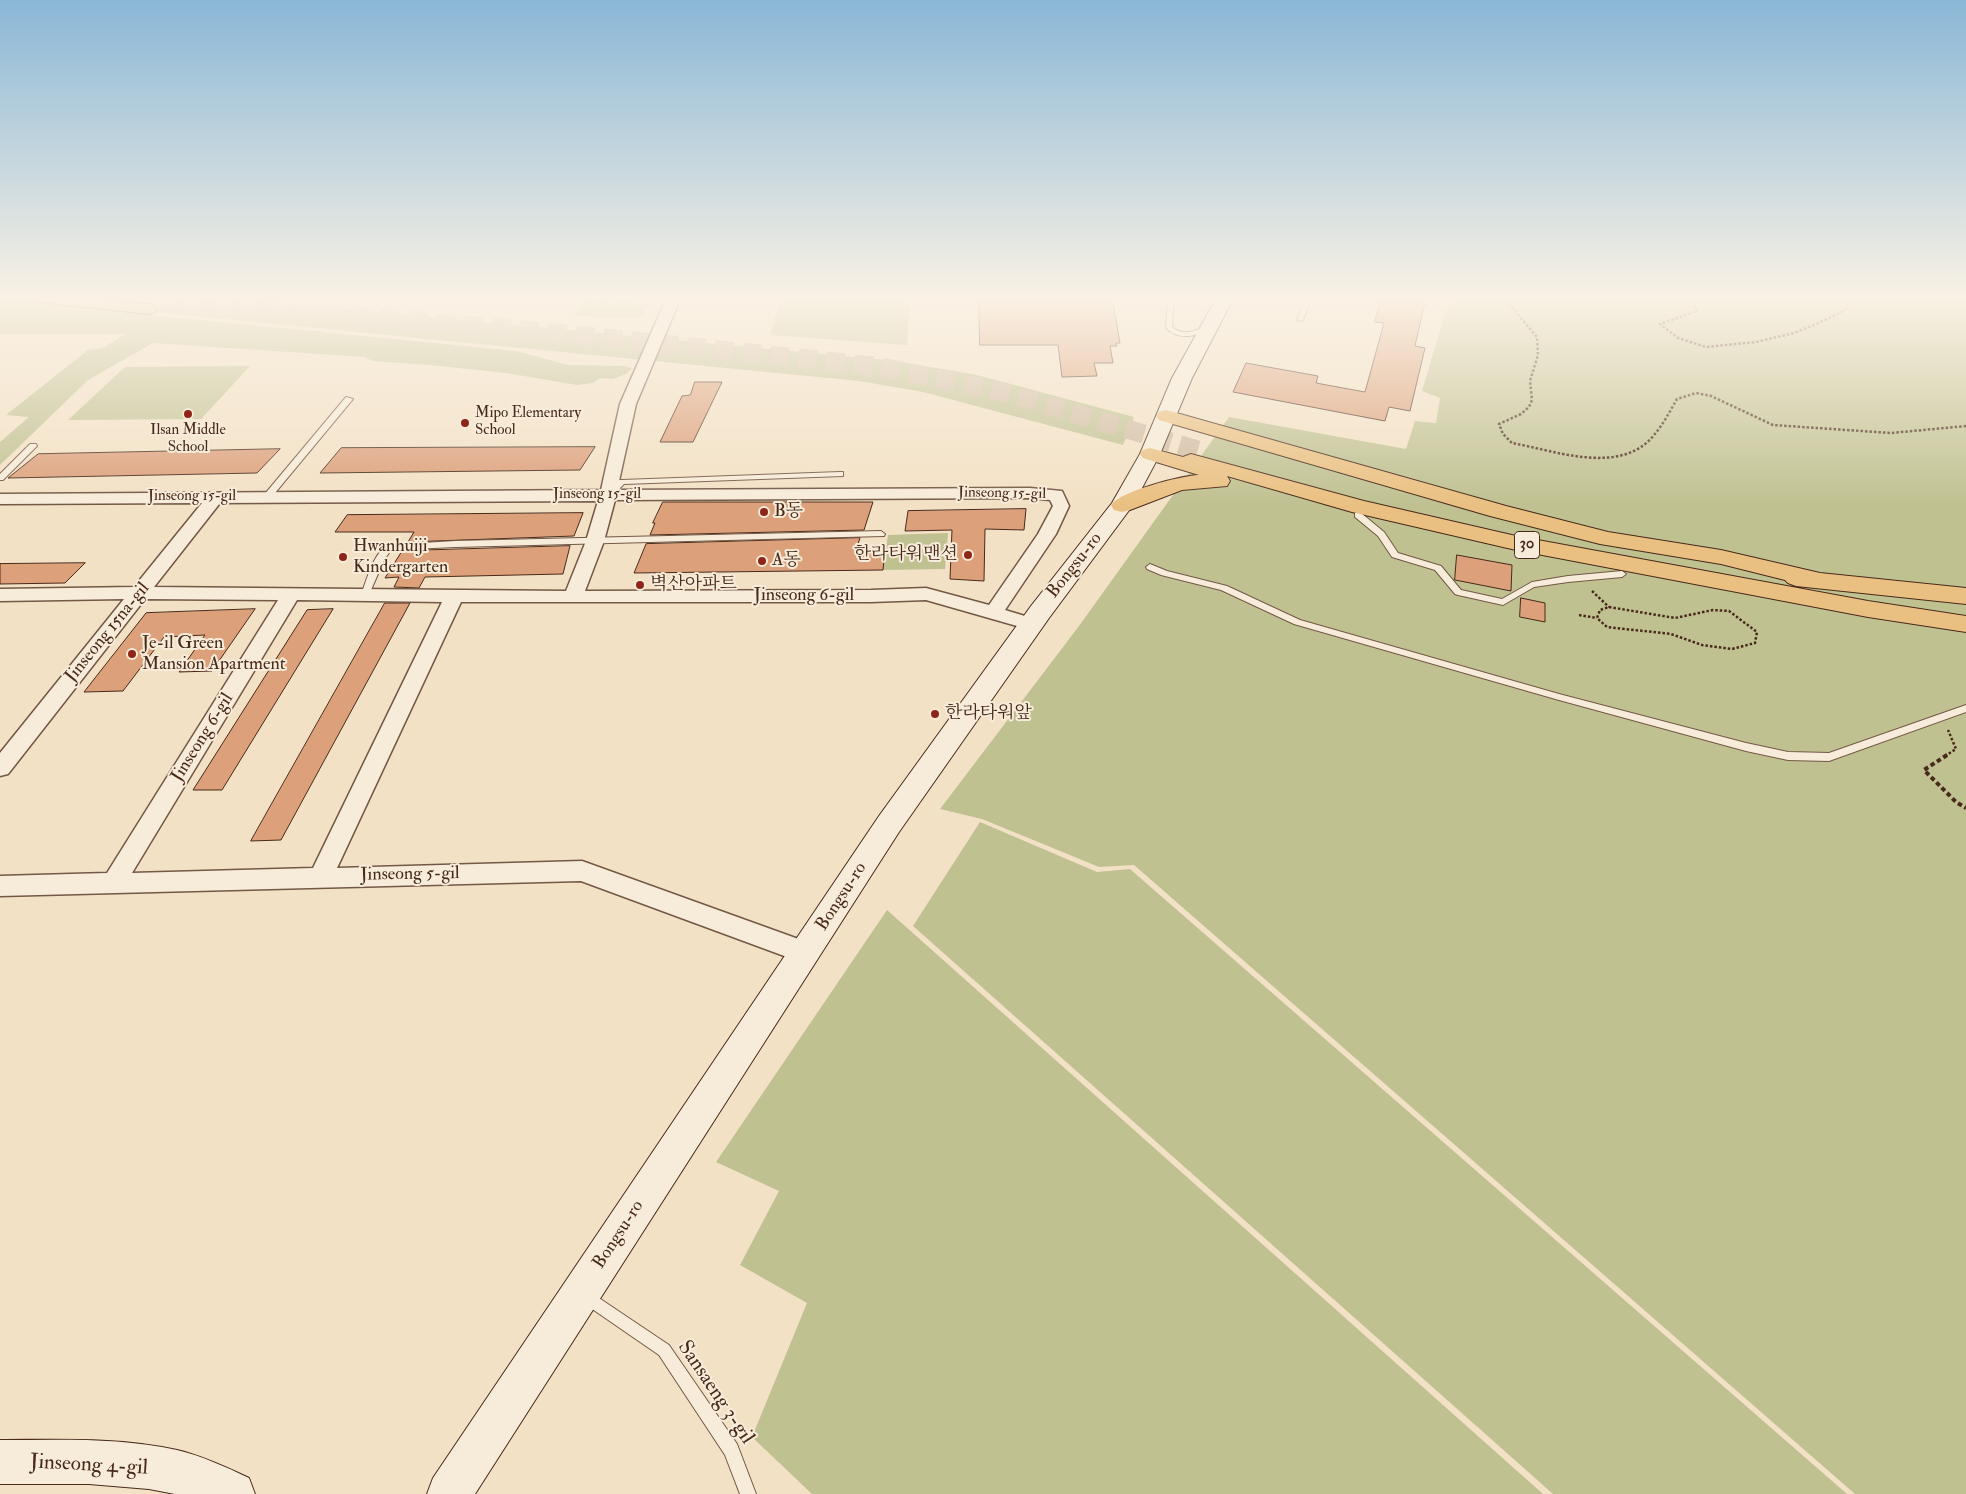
<!DOCTYPE html>
<meta charset="utf-8">
<style>
body{margin:0}
canvas{display:block;background:#f3e1c5}
</style>
<canvas width="1966" height="1494"></canvas>
<script>
const ctx = document.querySelector('canvas').getContext('2d');
ctx.lineJoin = 'round';
function fill(path, color) {
  ctx.fillStyle = color;
  ctx.fill(path, 'evenodd');
}
function trace(path, color, width, dash) {
  ctx.strokeStyle = color;
  ctx.lineWidth = width;
  ctx.lineCap = dash ? 'butt' : 'round';
  ctx.setLineDash(dash || []);
  ctx.stroke(path);
}
function write(font, color, halo, rows, align = 'center') {
  ctx.font = font + ' "IM FELL Double Pica","Noto Serif KR",serif';
  ctx.lineWidth = 4;
  ctx.setLineDash([]);
  ctx.textBaseline = 'middle';
  ctx.strokeStyle = halo;
  ctx.fillStyle = color;
  for (const [text, x, y, turn = 0] of rows) {
    ctx.save();
    ctx.translate(x, y);
    ctx.rotate((+turn || 0) * Math.PI / 180);
    ctx.textAlign = isNaN(turn) ? turn : align;
    if (halo) ctx.strokeText(text, 0, 0);
    ctx.fillText(text, 0, 0);
    ctx.restore();
  }
}
const green = new Path2D(`
 M173,297H220L896,361L977,375L1134,417L1123,445L923,392L859,381L152,312Z
 M781,297H910L907,345L770,335Z
 M1455,297H1966V1494H1855L1134,865L1099,867L982,819L940,809L1079,626L1229,417L1406,449L1415,421L1436,423L1440,398L1422,391L1446,310Z
 M0,298C30,298 61,296 88,309L516,351L568,365L625,366L632,368L626,374L613,379L600,378L593,383L577,385L506,373L430,365L373,361L364,357L153,343L88,380L0,465V442L29,417L6,415L88,350L103,348L125,334H0Z
 M581,301L649,302L642,317L574,316Z
 M250,366L201,419L68,420L125,367Z
 M948,533L945,569L883,570L888,535Z
 M980,822L1097,872L1130,869L1847,1494H1553L913,926Z
 M887,910L1543,1494H812L752,1437L807,1303L740,1265L779,1191L716,1162Z`);
const building = new Path2D(`
 M979,297H1112L1120,343H1116L1117,346H1110L1113,363H1094L1097,376L1062,377L1058,345H980Z
 M1382,297L1425,302L1415,346L1425,348L1410,411L1389,407L1385,421L1233,392L1246,363L1318,376L1316,383L1365,392L1384,323L1375,322Z
 M695,382H722L693,442H660L682,396L690,395Z
 M595,447L580,470L320,473L341,448Z
 M280,449L257,473L8,478L38,454Z
 M663,502H873L864,530L650,535L655,523H653Z
 M1026,509L1024,530L985,529L984,581L950,579L952,530L905,531L908,511Z
 M583,513L574,536L408,542L414,532H335L347,515Z
 M860,538L856,550H885L883,570L634,573L646,544Z
 M570,546L563,574L425,577L419,588L394,587L399,577L385,578L402,551Z
 M1457,555L1512,565L1511,591L1455,580Z
 M85,563L65,583L0,584V564Z
 M1521,598L1545,603V622L1520,617Z
 M385,603H410L281,840L251,841Z
 M255,609L212,671L179,672L205,635L164,637L123,691L84,692L146,613Z
 M333,609L222,790H193L307,610Z`);
const highwayTunnel = new Path2D(`
 M157,299L546,332L875,366L1003,392L1204,452`);
const pathFar1 = new Path2D(`
 M1503,297L1537,337L1538,355L1530,381L1532,400L1529,407L1521,414L1499,424L1503,434L1512,443C1556,451 1621,476 1654,435C1663,425 1670,411 1677,399L1696,393L1711,396L1773,425L1891,433L1966,426
 M1690,297L1697,311L1660,324L1678,338L1706,347L1756,342L1794,333L1816,324L1844,311L1854,297
 M1592,591L1609,607
 M1609,607L1675,618L1713,610L1729,611L1757,632L1755,643L1732,649L1702,645L1671,634L1607,627L1597,618L1600,610Z
 M1579,615L1597,618
 M1945,756L1956,749L1948,730`);
const path = new Path2D(`
 M1947,755L1924,770L1956,802L1966,808`);
const lane = new Path2D(`
 M1168,297H1174L1172,327C1184,337 1196,330 1209,326L1212,328L1211,329C1196,336 1179,341 1166,328Z
 M1306,297H1312L1303,320L1298,321L1297,320Z
 M346,397L353,399L270,499H264V495Z
 M30,444H36L37,446L3,480H0V474Z
 M840,472H843V476L624,484L612,496H606L605,494L619,480H622Z
 M1355,513H1361L1384,532L1398,553L1441,566L1461,590L1502,599L1532,582L1568,576L1622,571L1626,574L1622,577L1568,582L1534,587L1503,605L1458,595L1455,594L1435,570L1392,557L1378,536L1355,517Z
 M881,531L885,534L884,536L455,547L391,550L384,560L368,597L365,598L361,595C367,580 373,552 389,545L455,541Z
 M1150,564L1167,571L1227,586L1300,620L1559,694L1746,743L1788,752L1829,753L1966,705V712L1829,761L1788,760L1746,751L1559,700L1294,624L1221,590L1161,575L1147,569L1146,567Z
 M587,1290L669,1345L737,1444L756,1494H740L725,1455L659,1355L582,1302L580,1297L582,1292Z`);
const street = new Path2D(`
 M667,297H681L636,404L617,490L1030,488L1062,491L1069,506L1056,534L1005,610L1038,620L1041,624L1038,628L1031,630L926,600L871,602H461L337,868L582,861L815,945L818,953L815,961L806,964L581,881L0,896V876L107,873L278,600L145,599L8,774L0,776V753L124,599L0,601V589L134,587L202,503L0,504V494L601,490L620,404ZM1030,498L1050,500L1053,506L1038,534L989,605L926,588L871,590L585,591L604,541L615,500ZM598,501L586,541L566,591L154,587L220,503ZM297,600L442,602L313,868L132,873Z`);
const secondary = new Path2D(`
 M1217,297H1234L1192,378L1160,454L1133,505L1049,618L899,832L475,1494H427L433,1478L879,816L1031,606L1112,503L1140,454L1172,378Z
 M0,1440C59,1440 119,1437 177,1450C202,1456 226,1467 249,1478L255,1494H175L149,1489L89,1484H0Z`);
const highway = new Path2D(`
 M30,297H88L148,304L154,305L157,309L154,313L148,314L38,302L32,301Z
 M1166,410L1506,506L1608,532L1721,550L1820,573L1966,588V604L1796,586L1788,583L1785,580L1721,564L1600,544L1490,516L1159,420L1156,416L1159,412Z
 M1150,448L1183,457L1191,454L1364,501L1516,536L1868,601L1966,616V632L1868,617L1516,550L1352,512L1227,476L1230,481L1227,486L1182,490L1130,510L1122,512L1114,510L1111,505C1121,491 1180,476 1199,475L1143,458L1140,454L1143,450Z`);
const markers = [
 [188,414,5,"#8f2418"],
 [465,423,5,"#8f2418"],
 [764,512,5,"#8f2418"],
 [968,555,5,"#8f2418"],
 [343,557,5,"#8f2418"],
 [762,561,5,"#8f2418"],
 [640,585,5,"#8f2418"],
 [132,654,5,"#8f2418"],
 [935,714,5,"#8f2418"]
];
const farPoinames = [
 ["Mipo Elementary",475,414],
 ["School",475,431],
 ["Ilsan Middle",188,431,"center"],
 ["School",188,448,"center"]
];
const farStreetnames = [
 ["Jinseong 15-gil",1002,494,1],
 ["Jinseong 15-gil",597,495],
 ["Jinseong 15-gil",192,497]
];
const shields = [
 [1527,545,25]
];
const shieldNames = [
 ["30",1527,545]
];
const poiNames = [
 ["B동",774,512],
 ["Hwanhuiji",353,547],
 ["Kindergarten",353,568],
 ["한라타워맨션",958,555,"right"],
 ["A동",772,561],
 ["벽산아파트",650,585],
 ["Je-il Green",142,644],
 ["Mansion Apartment",142,665],
 ["한라타워앞",945,714]
];
const streetNames = [
 ["Bongsu-ro",1075,566,-52],
 ["Jinseong 6-gil",804,596],
 ["Jinseong 15na-gil",108,633,-51],
 ["Jinseong 6-gil",203,738,-58],
 ["Jinseong 5-gil",410,875,-1],
 ["Bongsu-ro",842,897,-57],
 ["Bongsu-ro",619,1235,-57]
];
const nearStreetnames = [
 ["Sansaeng 3-gil",715,1393,56],
 ["Jinseong 4-gil",89,1466,3]
];
fill(green, '#bfc191');
fill(building, '#dca07b');
trace(building, '#482a1a', 1);
trace(highwayTunnel, '#d1bca3', 19, [19, 9]);
trace(lane, '#735845', 2);
trace(street, '#735845', 3);
trace(secondary, '#482a1a', 2);
trace(highway, '#482a1a', 2);
trace(pathFar1, '#482a1a', 2.5, [2.5, 2]);
trace(path, '#482a1a', 4, [4.5, 3]);
fill(lane, '#f7ecd9');
fill(street, '#f7ecd9');
fill(secondary, '#f7ecd9');
fill(highway, '#eac082');
const sky = ctx.createLinearGradient(0, 0, 0, 506);
sky.addColorStop(0, '#8ab7d6');
sky.addColorStop(0.59, '#faf2e5');
sky.addColorStop(1, '#faf2e500');
ctx.fillStyle = sky;
ctx.fillRect(0, 0, 1966, 506);
for (const [x, y, r, color] of markers) {
  const dot = new Path2D();
  dot.arc(x, y, r, 0, 2 * Math.PI);
  ctx.fillStyle = color;
  ctx.fill(dot);
  trace(dot, '#f7ecd9', 2);
}
write('15px', '#482a1a', '#f7ecd9', farPoinames, 'left');
write('15px', '#482a1a', '#f7ecd9', farStreetnames);
for (const [x, y, w] of shields) {
  const box = new Path2D();
  box.roundRect(x - w / 2, y - 13.5, w, 27, 4);
  ctx.fillStyle = '#f7ecd9';
  ctx.fill(box);
  trace(box, '#482a1a', 1);
}
write('bold 16px', '#482a1a', null, shieldNames);
write('18px', '#482a1a', '#f7ecd9', poiNames, 'left');
write('18px', '#482a1a', '#f7ecd9', streetNames);
write('21px', '#482a1a', '#f7ecd9', nearStreetnames);
</script>
